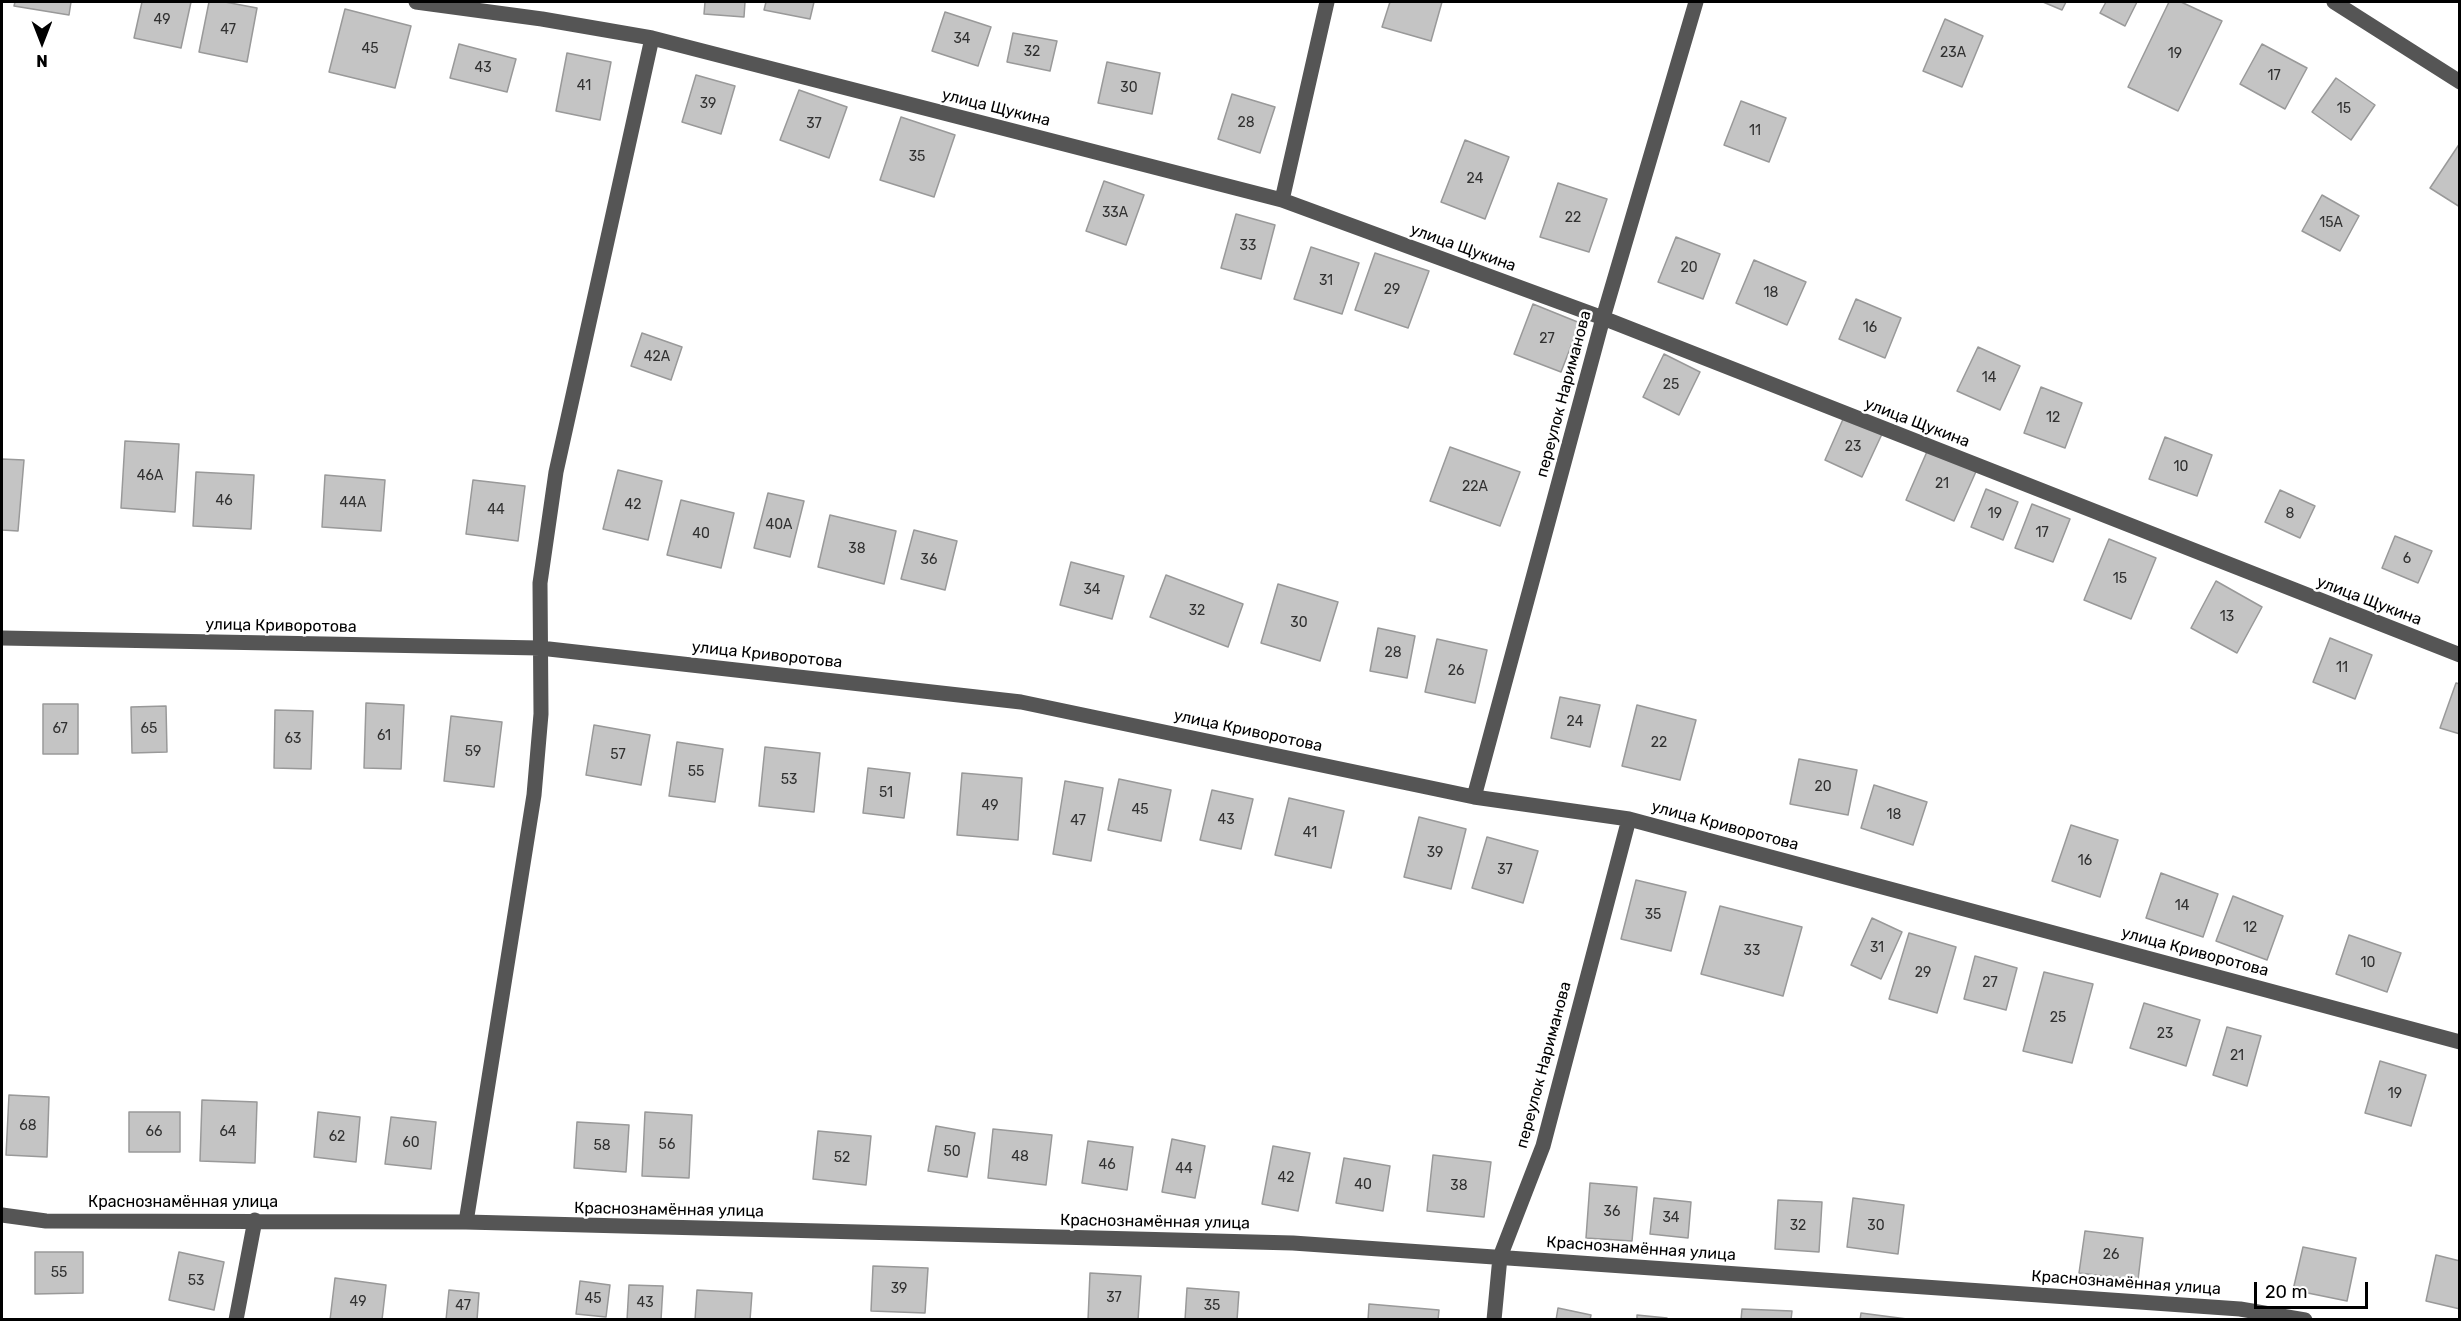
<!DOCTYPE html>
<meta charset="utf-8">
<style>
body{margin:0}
#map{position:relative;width:2461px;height:1321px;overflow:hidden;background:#fff;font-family:Rubik,sans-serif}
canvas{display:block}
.frame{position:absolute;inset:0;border:3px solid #000;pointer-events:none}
.north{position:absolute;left:12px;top:12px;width:60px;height:60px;-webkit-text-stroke:4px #fff;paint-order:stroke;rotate:180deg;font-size:16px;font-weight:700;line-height:24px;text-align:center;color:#000}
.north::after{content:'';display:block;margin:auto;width:21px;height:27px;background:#000;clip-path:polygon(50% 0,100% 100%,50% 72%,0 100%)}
.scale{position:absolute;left:2254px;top:1282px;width:114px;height:27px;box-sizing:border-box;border:3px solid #000;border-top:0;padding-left:8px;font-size:18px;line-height:21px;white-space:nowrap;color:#000;-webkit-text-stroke:4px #fff;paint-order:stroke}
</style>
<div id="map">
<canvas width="2461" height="1321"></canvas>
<div class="frame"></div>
<div class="north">N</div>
<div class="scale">20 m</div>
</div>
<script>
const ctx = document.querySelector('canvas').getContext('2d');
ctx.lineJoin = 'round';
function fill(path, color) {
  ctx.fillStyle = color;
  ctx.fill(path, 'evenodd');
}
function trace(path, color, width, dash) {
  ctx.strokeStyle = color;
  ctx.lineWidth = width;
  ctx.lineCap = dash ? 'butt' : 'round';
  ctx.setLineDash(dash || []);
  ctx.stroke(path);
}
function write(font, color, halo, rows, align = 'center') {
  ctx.font = font + ' Rubik,sans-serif';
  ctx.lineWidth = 5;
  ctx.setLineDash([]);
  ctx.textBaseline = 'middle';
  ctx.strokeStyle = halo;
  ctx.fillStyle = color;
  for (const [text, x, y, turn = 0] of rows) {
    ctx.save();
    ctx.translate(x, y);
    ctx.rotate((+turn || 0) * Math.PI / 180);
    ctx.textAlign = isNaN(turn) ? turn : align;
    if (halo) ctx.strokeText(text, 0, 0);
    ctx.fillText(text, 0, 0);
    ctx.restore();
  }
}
const building = new Path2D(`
 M15,2H71L69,15L14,6Z
 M142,2H191L181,48L134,38Z
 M209,2H225L257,8L247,62L199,52Z
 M705,2H745L744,17L704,14Z
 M766,2H814L810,19L764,10Z
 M1390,2H1442L1431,41L1382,27Z
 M2043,2H2066L2062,10Z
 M2106,2H2137L2125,26L2100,13Z
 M2169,2H2181L2222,21L2178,111L2128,87Z
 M345,9L411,26L395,88L329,72Z
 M945,12L991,27L978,66L932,51Z
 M1945,19L1983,36L1962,87L1923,71Z
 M1013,33L1057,41L1050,71L1007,62Z
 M459,44L516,59L507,92L450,78Z
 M2262,44L2307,68L2285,109L2240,84Z
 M567,53L611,62L600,120L556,111Z
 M1107,62L1160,73L1152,114L1098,103Z
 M696,75L735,86L721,134L682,122Z
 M2336,78L2375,105L2351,140L2312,112Z
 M799,90L847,107L829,158L780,140Z
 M1232,94L1275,107L1260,153L1218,139Z
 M1741,101L1786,118L1769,162L1724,145Z
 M901,117L955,135L934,197L880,180Z
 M1465,140L1509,157L1485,219L1441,202Z
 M2460,143V207L2430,188Z
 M1104,181L1144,195L1126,245L1086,231Z
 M1558,183L1607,199L1589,252L1540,237Z
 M2322,195L2359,216L2340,251L2302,231Z
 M1236,214L1275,225L1261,279L1221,268Z
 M1676,237L1720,254L1703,299L1658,282Z
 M1311,247L1359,263L1342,314L1294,299Z
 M1375,253L1429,271L1408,328L1355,310Z
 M1754,260L1806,282L1787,325L1736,303Z
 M1856,299L1901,318L1885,358L1839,339Z
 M1533,304L1580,323L1561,372L1514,354Z
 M642,333L682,347L671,380L631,366Z
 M1978,347L2020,366L2000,410L1957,391Z
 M1664,354L1700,372L1679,415L1643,397Z
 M2041,387L2082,403L2065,448L2024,433Z
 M1844,417L1882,434L1862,477L1825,460Z
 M2165,437L2212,455L2197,496L2149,479Z
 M125,441L179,444L175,512L121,508Z
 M1450,447L1520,472L1500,526L1430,501Z
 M1929,447L1978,467L1954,521L1906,500Z
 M2,459L24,460L18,531L2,530Z
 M618,470L662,481L648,540L603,529Z
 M196,472L254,475L251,529L193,526Z
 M325,475L385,480L381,531L322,527Z
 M473,480L525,486L518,541L466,534Z
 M1986,489L2018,502L2003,540L1971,527Z
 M2280,490L2315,506L2300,538L2265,522Z
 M768,493L804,501L790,557L754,548Z
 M681,500L734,513L721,568L667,555Z
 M2032,504L2070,519L2053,562L2015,548Z
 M830,515L896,531L884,584L818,567Z
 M914,530L957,541L945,590L901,579Z
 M2395,536L2432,551L2418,583L2382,568Z
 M2109,539L2156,558L2131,619L2084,600Z
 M1071,562L1124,576L1112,619L1060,605Z
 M1166,575L1243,604L1228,647L1150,617Z
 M2216,581L2262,607L2237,653L2191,628Z
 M1278,584L1338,602L1320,661L1261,643Z
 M1378,628L1415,636L1407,678L1370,671Z
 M2330,638L2372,655L2355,699L2313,682Z
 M1437,639L1487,650L1475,703L1425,692Z
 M2456,683L2460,684V734L2440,728Z
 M1560,697L1600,705L1590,747L1551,738Z
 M366,703L404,705L401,769L364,768Z
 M43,704H78V754H43Z
 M1637,705L1696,720L1680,780L1622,766Z
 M166,706L167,752L132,753L131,707Z
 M275,710L313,711L311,769L274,768Z
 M451,716L502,722L494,787L444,781Z
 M594,725L650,735L641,785L586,775Z
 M677,742L723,749L715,802L669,796Z
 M765,747L820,753L814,812L759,806Z
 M1799,759L1857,770L1848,815L1790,804Z
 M868,768L910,773L904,818L863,813Z
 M962,773L1022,778L1018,840L957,835Z
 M1119,779L1171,790L1161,841L1108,830Z
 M1065,781L1103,788L1091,861L1053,854Z
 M1874,785L1927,802L1913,845L1861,828Z
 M1212,790L1253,799L1241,849L1200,840Z
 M1289,798L1344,811L1331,868L1275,855Z
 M1419,817L1466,829L1451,889L1404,877Z
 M2071,825L2118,840L2100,897L2052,881Z
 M1487,837L1538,851L1523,903L1472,888Z
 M2161,873L2218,894L2203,937L2146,918Z
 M1636,880L1686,892L1671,951L1621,939Z
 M2233,896L2283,916L2267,960L2216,941Z
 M1720,906L1802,927L1783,996L1701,974Z
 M1872,918L1902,932L1881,979L1851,965Z
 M1909,933L1956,947L1937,1013L1889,999Z
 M2349,935L2401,953L2387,992L2336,974Z
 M1975,956L2017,968L2006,1010L1964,999Z
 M2044,972L2093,984L2072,1063L2023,1051Z
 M2144,1003L2200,1020L2186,1066L2130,1048Z
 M2227,1027L2261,1036L2247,1086L2213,1075Z
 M2380,1061L2426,1075L2411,1126L2365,1113Z
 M9,1095L49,1097L47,1157L6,1155Z
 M202,1100L257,1102L255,1163L200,1161Z
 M129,1112H180V1152H129Z
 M318,1112L360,1117L356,1162L314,1157Z
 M645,1112L692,1115L689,1178L642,1176Z
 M391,1117L436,1122L431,1169L385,1164Z
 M577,1122L629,1125L626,1172L574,1168Z
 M936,1126L975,1133L967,1177L928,1171Z
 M993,1129L1052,1135L1046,1185L988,1178Z
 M818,1131L871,1136L866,1185L813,1179Z
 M1172,1139L1205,1146L1195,1198L1162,1192Z
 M1088,1141L1133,1147L1127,1190L1082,1183Z
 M1273,1146L1310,1153L1298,1211L1262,1204Z
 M1433,1155L1491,1162L1484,1217L1427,1211Z
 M1344,1158L1390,1166L1383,1211L1336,1203Z
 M1590,1183L1637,1187L1632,1241L1586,1238Z
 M1654,1198L1691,1202L1688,1238L1650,1234Z
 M1853,1198L1904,1205L1898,1254L1847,1247Z
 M1778,1200L1822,1202L1819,1252L1775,1249Z
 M2085,1231L2143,1238L2138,1280L2079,1273Z
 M2303,1247L2356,1258L2347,1301L2293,1290Z
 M35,1252H83V1293L35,1294Z
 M179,1252L224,1262L214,1310L169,1300Z
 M2436,1255L2460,1261V1309L2426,1301Z
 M873,1266L928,1268L925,1313L871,1311Z
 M1090,1273L1141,1276L1138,1320H1088Z
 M335,1278L386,1285L382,1320H330Z
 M580,1281L610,1285L606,1317L576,1314Z
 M629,1285L663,1286L661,1320H627Z
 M1187,1288L1239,1292L1237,1320H1185Z
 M449,1290L479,1293L477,1320H446Z
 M697,1290L752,1293L750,1320H695Z
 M1369,1304L1439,1310L1438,1320H1368Z
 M1558,1308L1591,1315L1590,1320H1556Z
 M1742,1309L1792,1311L1791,1320H1741Z
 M1861,1313L1907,1319V1320H1860Z
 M1637,1315L1667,1318V1320H1637Z`);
const minor = new Path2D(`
 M416,2L542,19L652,38L1282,200L1603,318L2460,655
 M2334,2L2460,82
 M1282,200L1327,2
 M2,638L540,648L1021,702L1474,797L1629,819L2460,1042
 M1474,797L1603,318L1696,2
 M2,1215L46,1221L466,1222L1293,1243L2240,1309L2305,1320
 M466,1222L534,795L541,714L540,583L556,472L652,38
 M236,1320L255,1220
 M1494,1320L1500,1257L1543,1146L1629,819`);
const numberNames = [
 ["49",162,20],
 ["47",228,30],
 ["34",962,39],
 ["45",370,49],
 ["32",1032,52],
 ["23А",1953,53],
 ["19",2175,54],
 ["43",483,68],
 ["17",2274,76],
 ["41",584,86],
 ["30",1129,88],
 ["39",708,104],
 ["15",2344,109],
 ["28",1246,123],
 ["37",814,124],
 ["11",1755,131],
 ["35",917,157],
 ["24",1475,179],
 ["33А",1115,213],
 ["22",1573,218],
 ["15А",2331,223],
 ["33",1248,246],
 ["20",1689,268],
 ["31",1326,281],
 ["29",1392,290],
 ["18",1771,293],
 ["16",1870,328],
 ["27",1547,339],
 ["42А",657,357],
 ["14",1989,378],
 ["25",1671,385],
 ["12",2053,418],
 ["23",1853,447],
 ["10",2181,467],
 ["46А",150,476],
 ["21",1942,484],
 ["22А",1475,487],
 ["46",224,501],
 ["44А",353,503],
 ["42",633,505],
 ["44",496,510],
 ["19",1995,514],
 ["8",2290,514],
 ["40А",779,525],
 ["17",2042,533],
 ["40",701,534],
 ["38",857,549],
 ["6",2407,559],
 ["36",929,560],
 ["15",2120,579],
 ["34",1092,590],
 ["32",1197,611],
 ["13",2227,617],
 ["30",1299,623],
 ["28",1393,653],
 ["11",2342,668],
 ["26",1456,671],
 ["24",1575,722],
 ["67",60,729],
 ["65",149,729],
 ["61",384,736],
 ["63",293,739],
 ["22",1659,743],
 ["59",473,752],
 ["57",618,755],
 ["55",696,772],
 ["53",789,780],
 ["20",1823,787],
 ["51",886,793],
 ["49",990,806],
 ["45",1140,810],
 ["18",1894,815],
 ["43",1226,820],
 ["47",1078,821],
 ["41",1310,833],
 ["39",1435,853],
 ["16",2085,861],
 ["37",1505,870],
 ["14",2182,906],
 ["35",1653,915],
 ["12",2250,928],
 ["31",1877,948],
 ["33",1752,951],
 ["10",2368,963],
 ["29",1923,973],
 ["27",1990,983],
 ["25",2058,1018],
 ["23",2165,1034],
 ["21",2237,1056],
 ["19",2395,1094],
 ["68",28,1126],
 ["66",154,1132],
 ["64",228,1132],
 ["62",337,1137],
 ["60",411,1143],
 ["56",667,1145],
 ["58",602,1146],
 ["50",952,1152],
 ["48",1020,1157],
 ["52",842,1158],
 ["46",1107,1165],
 ["44",1184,1169],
 ["42",1286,1178],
 ["40",1363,1185],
 ["38",1459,1186],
 ["36",1612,1212],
 ["34",1671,1218],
 ["32",1798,1226],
 ["30",1876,1226],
 ["26",2111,1255],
 ["55",59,1273],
 ["53",196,1281],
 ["39",899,1289],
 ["37",1114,1298],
 ["45",593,1299],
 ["49",358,1302],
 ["43",645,1303],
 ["47",463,1306],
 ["35",1212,1306]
];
const streetNames = [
 ["улица Щукина",996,108,14],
 ["улица Щукина",1463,248,20],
 ["переулок Нариманова",1564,394,-75],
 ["улица Щукина",1917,423,21],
 ["улица Щукина",2369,601,21],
 ["улица Криворотова",281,626,1],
 ["улица Криворотова",767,655,6],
 ["улица Криворотова",1248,731,12],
 ["улица Криворотова",1725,826,15],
 ["улица Криворотова",2195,952,15],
 ["переулок Нариманова",1544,1065,-75],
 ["Краснознамённая улица",183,1202],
 ["Краснознамённая улица",669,1210,1],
 ["Краснознамённая улица",1155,1222,1],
 ["Краснознамённая улица",1641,1249,4],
 ["Краснознамённая улица",2126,1283,4]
];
fill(building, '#c4c4c4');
trace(building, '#999', 1.5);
trace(minor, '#555', 15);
write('14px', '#313131', null, numberNames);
write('16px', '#000', '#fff', streetNames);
</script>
